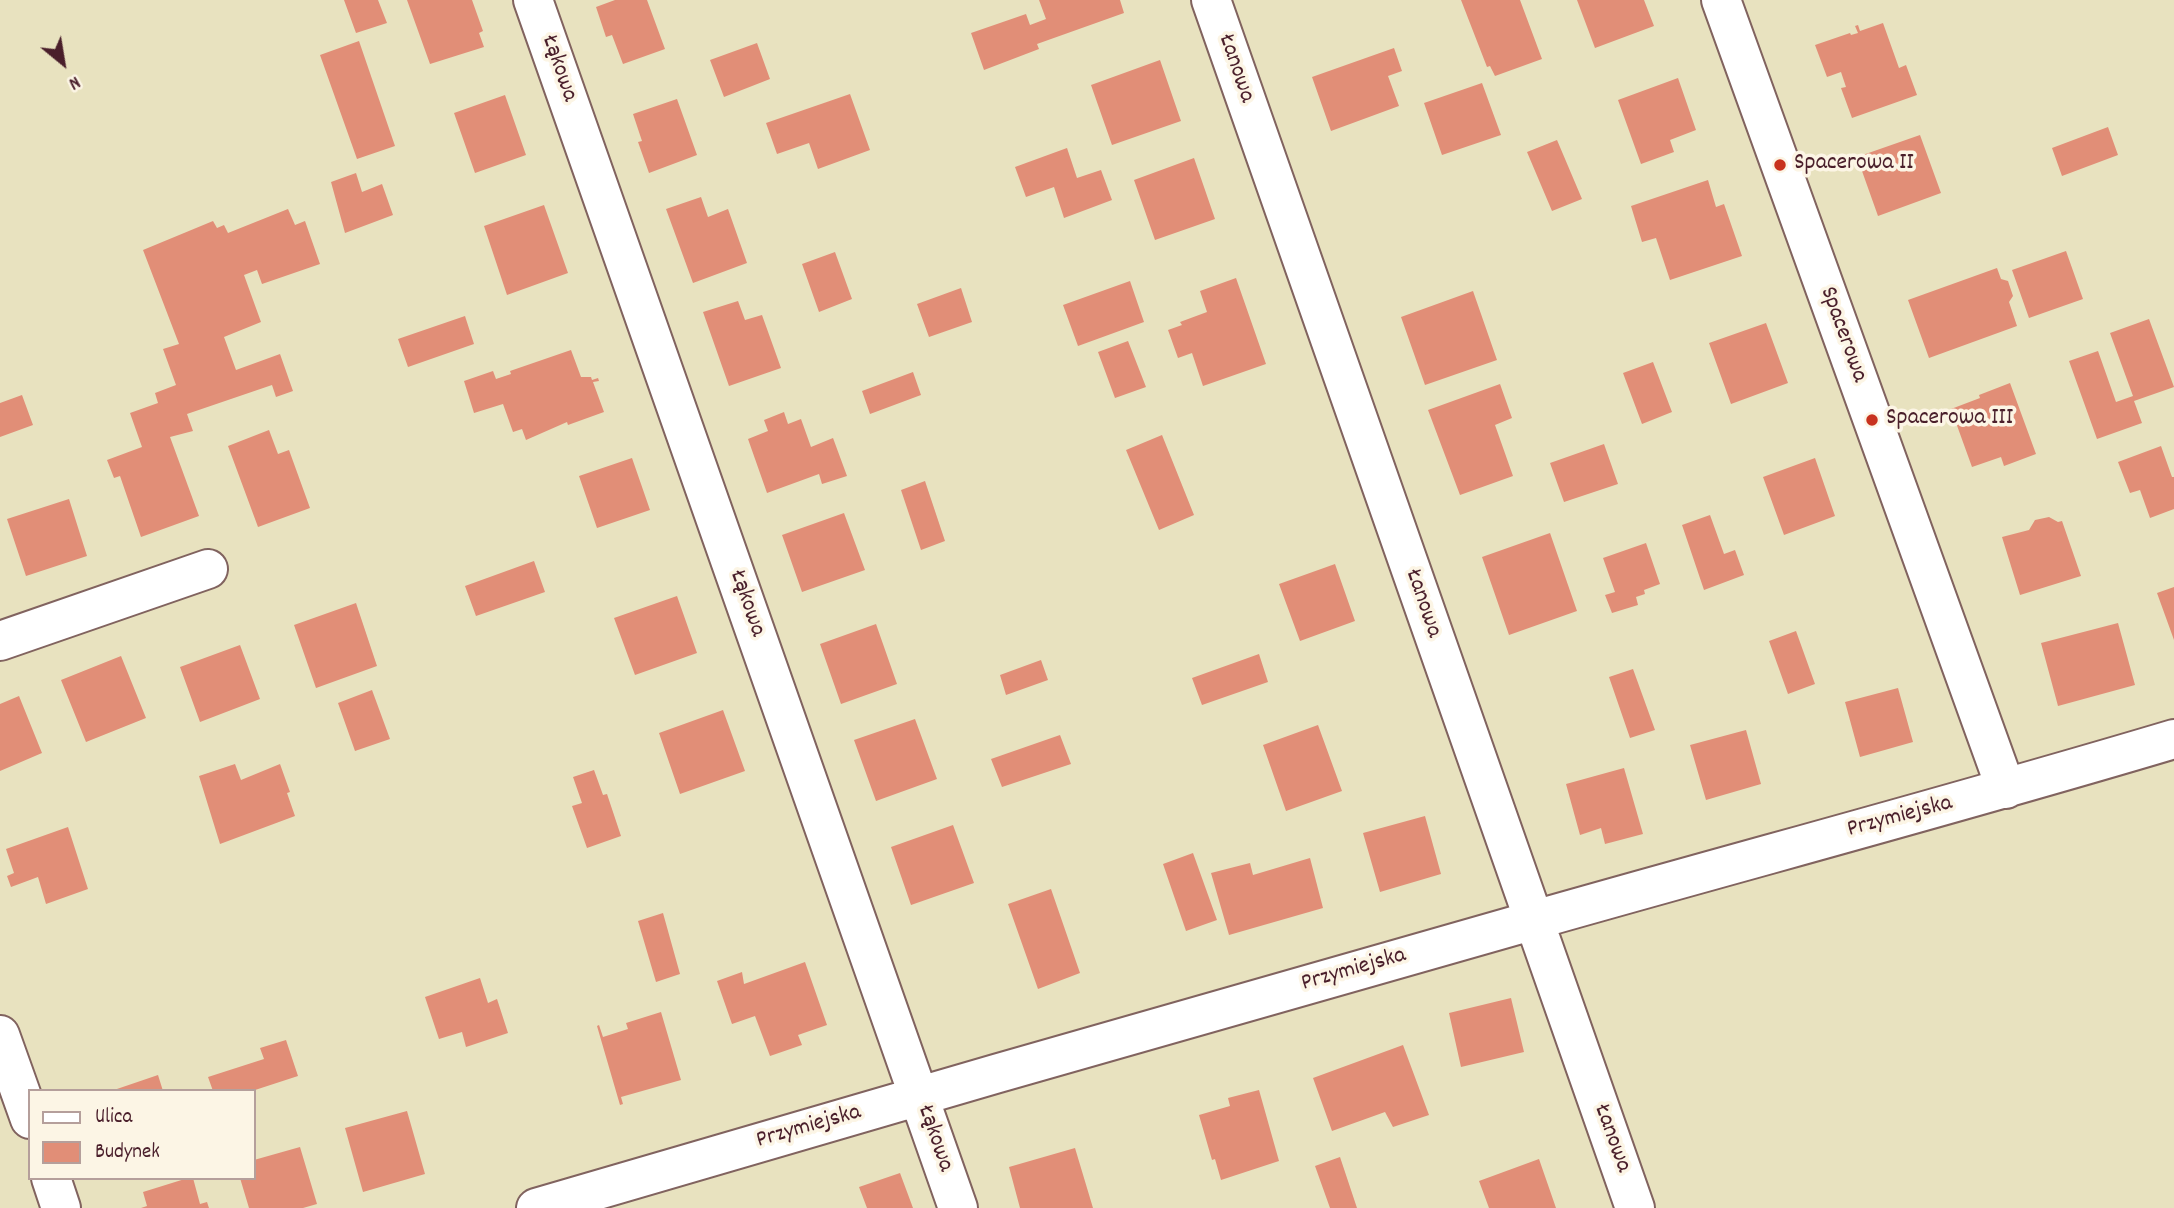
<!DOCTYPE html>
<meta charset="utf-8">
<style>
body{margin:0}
#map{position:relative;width:2174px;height:1208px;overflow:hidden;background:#e8e2bf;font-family:Dekko,sans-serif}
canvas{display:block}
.legend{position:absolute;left:28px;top:1089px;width:228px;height:91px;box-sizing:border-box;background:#fcf5e5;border:2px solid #b59f9b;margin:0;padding:9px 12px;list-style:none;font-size:21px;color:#4a1f2b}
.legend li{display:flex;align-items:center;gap:14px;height:35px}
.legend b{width:35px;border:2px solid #b59f9b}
.north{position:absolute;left:28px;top:28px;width:70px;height:70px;-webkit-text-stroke:5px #fcf5e5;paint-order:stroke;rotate:150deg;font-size:19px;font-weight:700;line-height:28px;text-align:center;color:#4a1f2b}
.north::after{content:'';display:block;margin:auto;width:24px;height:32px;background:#4a1f2b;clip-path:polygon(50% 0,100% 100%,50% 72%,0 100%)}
</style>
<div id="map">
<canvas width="2174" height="1208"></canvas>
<ul class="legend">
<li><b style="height:9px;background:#fff"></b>Ulica</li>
<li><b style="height:19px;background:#e18e77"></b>Budynek</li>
</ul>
<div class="north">N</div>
</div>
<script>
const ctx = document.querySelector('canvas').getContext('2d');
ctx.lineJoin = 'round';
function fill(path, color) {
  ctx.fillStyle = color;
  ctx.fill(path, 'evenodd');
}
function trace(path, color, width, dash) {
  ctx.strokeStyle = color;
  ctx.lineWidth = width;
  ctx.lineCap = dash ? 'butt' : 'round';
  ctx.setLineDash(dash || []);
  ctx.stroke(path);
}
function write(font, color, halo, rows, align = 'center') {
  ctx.font = font + ' Dekko,sans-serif';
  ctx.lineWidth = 7;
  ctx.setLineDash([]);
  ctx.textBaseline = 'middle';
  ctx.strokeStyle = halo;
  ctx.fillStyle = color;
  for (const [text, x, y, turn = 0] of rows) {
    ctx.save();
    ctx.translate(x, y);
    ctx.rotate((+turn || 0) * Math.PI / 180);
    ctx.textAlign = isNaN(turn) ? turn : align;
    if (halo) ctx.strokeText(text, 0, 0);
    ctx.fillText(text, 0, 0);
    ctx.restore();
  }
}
const building = new Path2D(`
 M344,0H378L387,23L356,33Z
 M407,0H472L483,31L479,33L484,47L430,64Z
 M615,0H647L665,49L623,64L612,35L606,37L596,7Z
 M1039,0H1120L1124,13L1037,44L1039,49L984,70L971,33L1026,14L1030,25L1046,19Z
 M1461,0H1520L1542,59L1495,76L1490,66L1487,67Z
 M1577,0H1644L1654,26L1595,48Z
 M1883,23L1899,68L1906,65L1917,95L1852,118L1841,88L1846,87L1841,72L1827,77L1815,45L1850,33L1851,35L1858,33L1855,26L1858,25L1860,31Z
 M359,41L395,146L357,159L320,55Z
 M757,43L770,79L724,97L710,60Z
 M1394,48L1402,71L1388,76L1399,106L1331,131L1312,77Z
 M1160,60L1181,121L1112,145L1091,85Z
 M1678,78L1696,130L1670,140L1674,152L1641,164L1618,100Z
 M1482,83L1501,135L1442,155L1424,103Z
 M850,94L870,150L818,169L809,143L777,154L766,123Z
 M505,95L526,155L475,173L454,113Z
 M677,99L697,155L649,173L638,142L642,141L633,114Z
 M2108,127L2118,155L2062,176L2052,148Z
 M1920,135L1941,193L1878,216L1857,157Z
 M1557,140L1582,199L1552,211L1527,152Z
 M1067,148L1077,178L1101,170L1112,200L1064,218L1054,187L1026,197L1015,167Z
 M1194,158L1215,219L1155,240L1134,180Z
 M356,173L362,192L382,184L393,215L345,233L331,182Z
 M1708,180L1716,207L1724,204L1742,256L1670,280L1656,238L1642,242L1631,206Z
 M701,197L708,217L728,209L747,263L693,283L666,209Z
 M544,205L568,273L507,295L484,226Z
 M288,209L295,225L305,221L320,264L262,284L257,270L244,275L261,322L224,337L236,370L280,354L293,391L276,397L272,385L187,414L193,431L170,437L199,516L141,537L120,476L114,478L107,460L142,447L130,413L158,403L155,393L176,385L163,349L179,344L143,250L213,221L217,228L224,225L228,233Z
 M2066,251L2083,299L2029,318L2012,270Z
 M835,252L852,299L819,312L802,264Z
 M1997,268L2001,279L2008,281L2013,296L2009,302L2017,326L1929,358L1908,300Z
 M1236,278L1266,364L1203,386L1192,353L1178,358L1168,330L1182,325L1180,322L1207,312L1200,291Z
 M1130,281L1144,322L1078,346L1063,305Z
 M961,288L972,322L929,337L917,304Z
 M1473,291L1497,360L1425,385L1401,317Z
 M738,301L745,320L762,315L781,368L729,386L703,312Z
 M465,316L474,344L408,367L398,339Z
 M2149,319L2174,387L2134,401L2142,423L2097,439L2069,361L2098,351L2116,402L2133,396L2110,333Z
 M1766,323L1788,383L1731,404L1709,343Z
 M1128,341L1146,387L1115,398L1098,352Z
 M571,350L581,377H591L592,380L598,378L599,381L593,382L604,412L568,425L567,422L526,440L522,429L513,432L503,404L474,413L464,381L493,371L496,379L511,374L510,371Z
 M1653,362L1672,412L1642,424L1623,373Z
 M913,372L921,395L870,414L862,391Z
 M2010,383L2036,454L2004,466L2001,457L1972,467L1951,409L1980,398L1979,395Z
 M1500,384L1512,418L1495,425L1513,476L1460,495L1428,410Z
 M22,395L33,425L0,437V403Z
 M784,412L788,424L801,419L811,447L833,438L847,476L822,484L819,474L767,493L748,439L768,431L764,420Z
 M269,430L278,454L289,450L310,508L258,527L228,446Z
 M1162,435L1194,515L1159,530L1126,450Z
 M1604,444L1618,484L1564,502L1550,463Z
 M2161,446L2172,477H2174V509L2150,518L2140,490L2130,493L2118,462Z
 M632,458L650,510L597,528L579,476Z
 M1815,458L1835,516L1784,535L1763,477Z
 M925,481L945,541L921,550L901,490Z
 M69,499L87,556L26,576L7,519Z
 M844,513L865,570L802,592L782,535Z
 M1710,515L1724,554L1735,550L1744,575L1704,590L1682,525Z
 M2049,517L2058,522L2062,521L2081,576L2020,595L2002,537L2029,530L2035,520Z
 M1550,533L1577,611L1509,635L1482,557Z
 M1646,543L1660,584L1644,590L1645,594L1636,597L1638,605L1612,613L1605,595L1615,592L1603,558Z
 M534,561L545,592L476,616L465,586Z
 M1335,564L1355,621L1300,641L1279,584Z
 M2174,587V640L2157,593Z
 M677,596L697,653L635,675L614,618Z
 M356,603L377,666L316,688L294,625Z
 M2118,623L2135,685L2058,706L2041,643Z
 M876,624L897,684L841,704L820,644Z
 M1796,631L1815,684L1788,694L1769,641Z
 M240,645L260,699L200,722L180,667Z
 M1259,654L1268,682L1202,705L1192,678Z
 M121,656L146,718L86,742L61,680Z
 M1041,660L1048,680L1006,695L1000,675Z
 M1633,669L1655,730L1630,738L1609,677Z
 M1898,688L1913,742L1860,757L1845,702Z
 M372,690L390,739L355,751L338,703Z
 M19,696L42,753L0,771V704Z
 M723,710L745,771L680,794L659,733Z
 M915,719L937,779L876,801L854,740Z
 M1318,725L1342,791L1286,811L1263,745Z
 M1746,730L1761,784L1706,800L1690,745Z
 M1060,735L1071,764L1002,787L991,759Z
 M235,764L241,780L280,764L290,792L287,793L295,816L220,844L199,776Z
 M1624,768L1643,834L1605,844L1601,828L1580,835L1566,784Z
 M594,770L603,795L607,794L621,836L587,848L572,806L582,803L573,777Z
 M1425,816L1441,874L1380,892L1363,833Z
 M953,825L974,883L911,905L891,847Z
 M68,827L88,889L46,904L38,877L11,887L7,876L14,873L6,849Z
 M1193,853L1217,920L1186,931L1163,864Z
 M1310,858L1323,908L1229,935L1211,873L1250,863L1253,875Z
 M1051,889L1080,973L1038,989L1008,904Z
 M663,913L680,974L656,982L638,921Z
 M805,962L827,1025L798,1035L802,1045L770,1056L755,1016L732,1024L717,981L742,972L744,984Z
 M480,978L488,1003L497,999L508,1033L466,1047L462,1032L439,1039L425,997Z
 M1511,998L1524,1052L1461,1067L1449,1013Z
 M661,1012L681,1080L621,1097L623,1104L620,1105L597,1026L599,1025L603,1037L628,1029L626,1023Z
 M286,1040L298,1076L252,1091H213L208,1077L264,1059L260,1048Z
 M1403,1045L1429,1115L1393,1127L1385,1112L1332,1131L1313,1078Z
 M158,1075L163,1091H114V1090Z
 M1259,1090L1279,1161L1221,1180L1215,1159L1212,1160L1199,1115L1230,1106L1228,1098Z
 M407,1111L425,1174L363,1192L345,1128Z
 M300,1147L317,1204L303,1208H249L240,1178H254V1160Z
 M1075,1148L1093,1208H1020L1009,1167Z
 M1340,1157L1357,1208H1330L1315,1166Z
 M1539,1159L1556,1208H1489L1479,1181Z
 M900,1173L913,1208H867L859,1187Z
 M188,1178H193L200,1204L207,1202L209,1208H141L147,1206L143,1192Z`);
const minor = new Path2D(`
 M533,0L958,1208
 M1211,0L1635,1208
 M1721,0L2006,789
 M0,641L208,569
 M0,1035L30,1119
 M51,1178L61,1208
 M536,1208C867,1111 1199,1014 1531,921C1745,860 1960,803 2174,739`);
const markers = [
 [1780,165,7,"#c8321e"],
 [1872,420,7,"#c8321e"]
];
const streetNames = [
 ["Łąkowa",558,69,71],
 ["Łanowa",1235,69,71],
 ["Spacerowa",1842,335,70],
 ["Łąkowa",746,604,71],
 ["Łanowa",1422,604,71],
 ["Przymiejska",1900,818,-15],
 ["Przymiejska",1354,971,-16],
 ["Przymiejska",809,1128,-16],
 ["Łąkowa",934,1139,71],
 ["Łanowa",1611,1139,70]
];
const poiNames = [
 ["Spacerowa II",1794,165],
 ["Spacerowa III",1886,420]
];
fill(building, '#e18e77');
trace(minor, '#81635f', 42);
trace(minor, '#fff', 38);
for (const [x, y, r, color] of markers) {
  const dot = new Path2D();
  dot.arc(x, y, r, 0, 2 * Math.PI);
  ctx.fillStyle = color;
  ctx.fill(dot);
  trace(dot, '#fcf5e5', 2.5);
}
write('24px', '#4a1f2b', '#fcf5e5', streetNames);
write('24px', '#4a1f2b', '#fcf5e5', poiNames, 'left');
</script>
